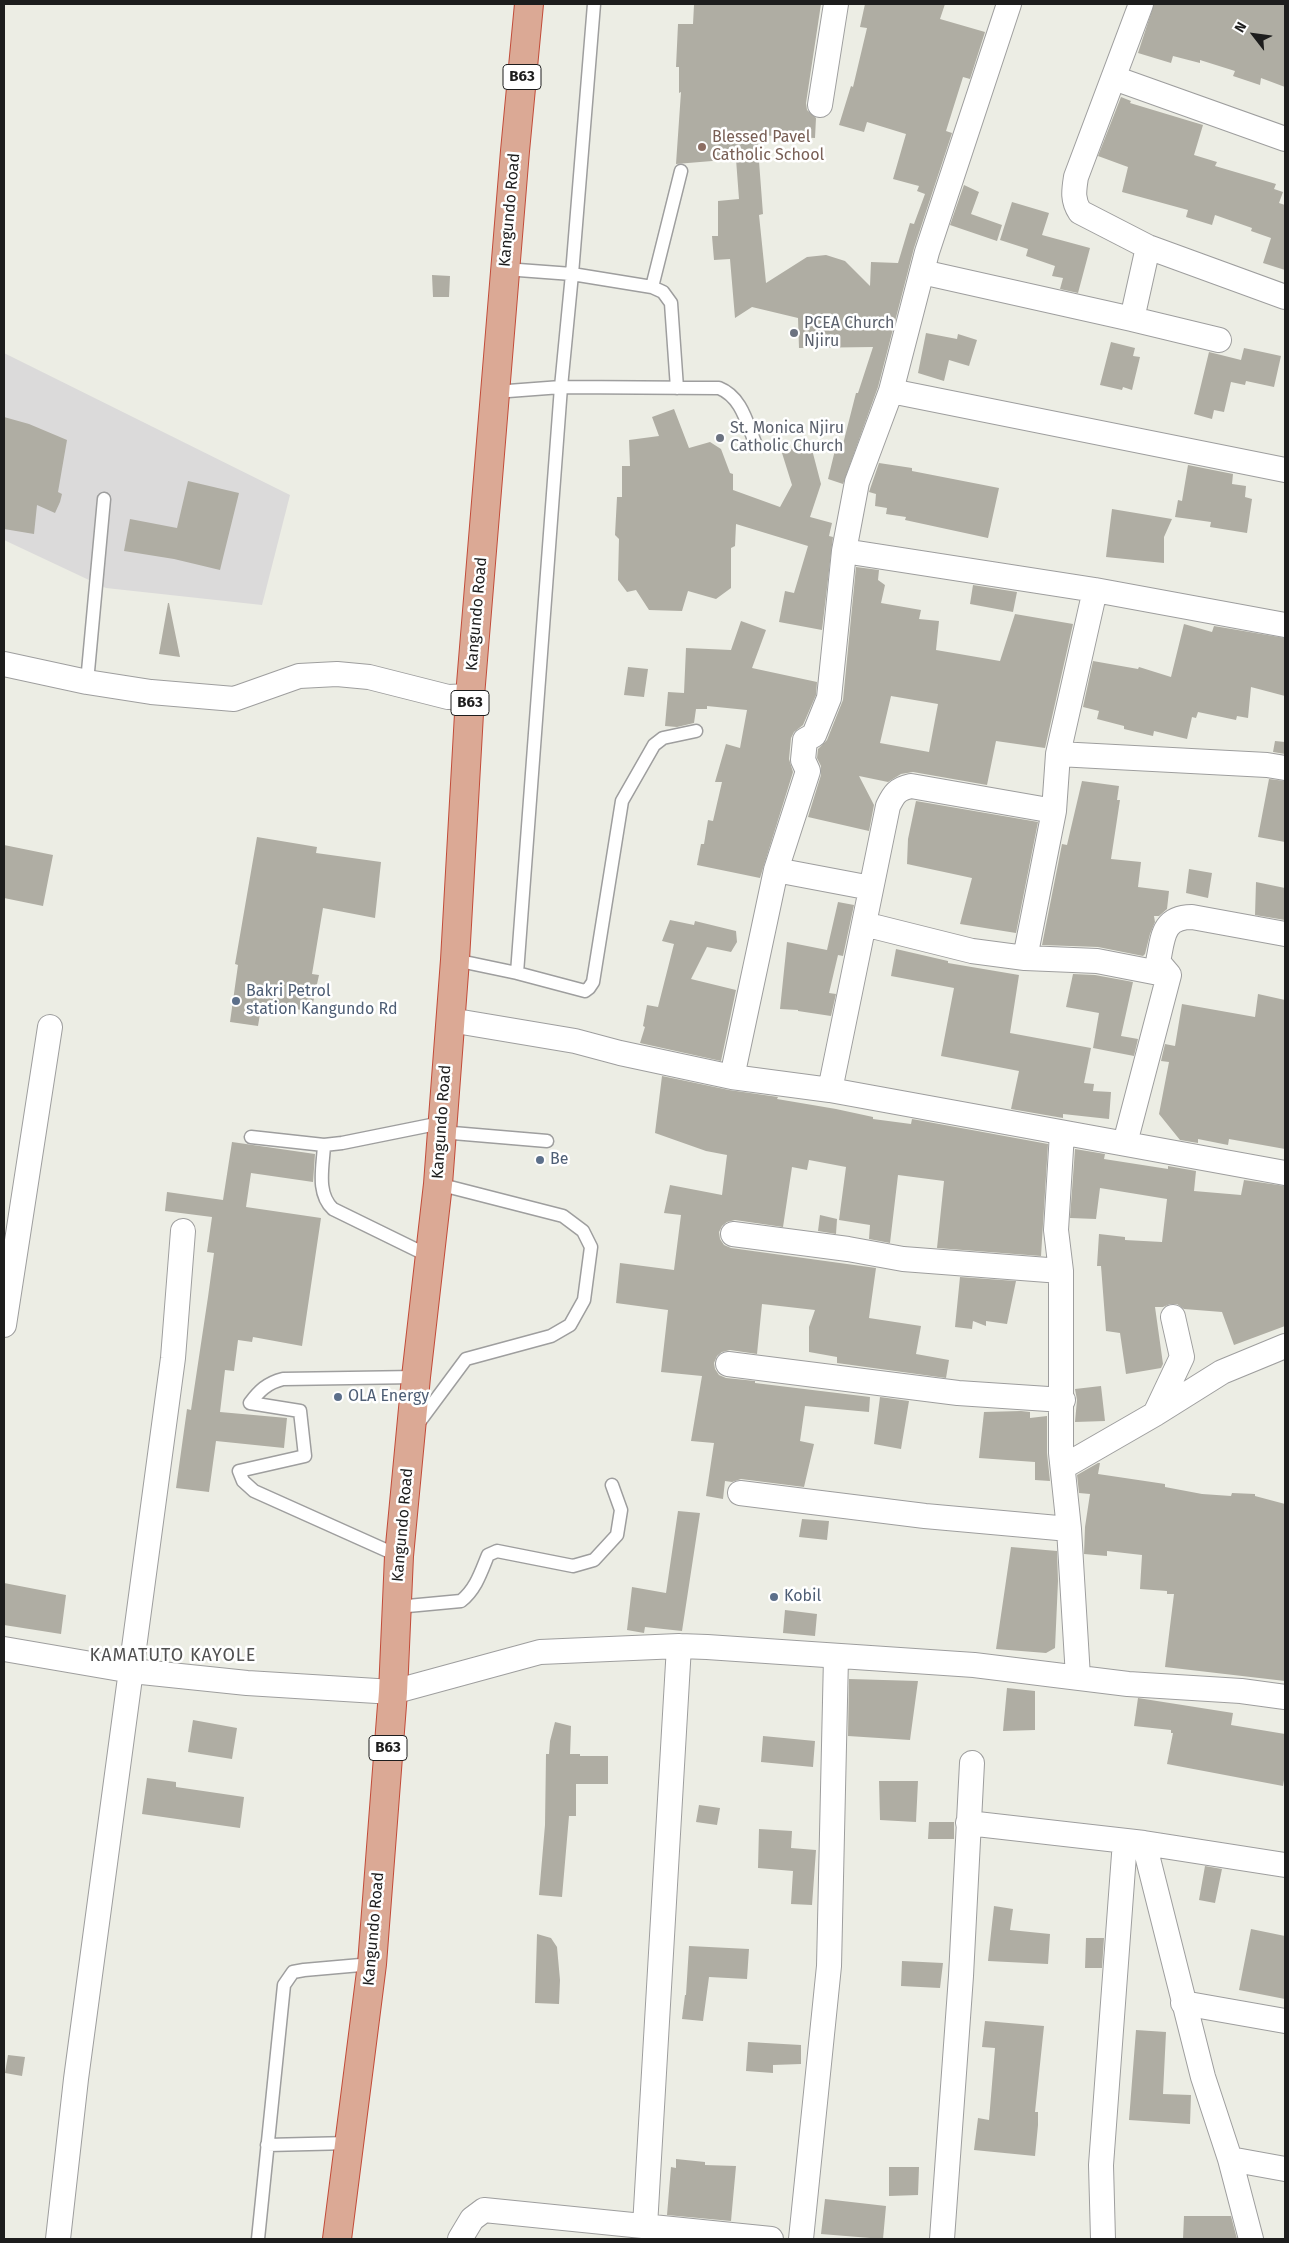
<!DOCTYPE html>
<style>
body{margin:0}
#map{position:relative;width:1289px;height:2243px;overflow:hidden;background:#ecede4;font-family:"Fira Sans",sans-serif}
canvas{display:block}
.frame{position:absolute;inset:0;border:5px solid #1d1d1d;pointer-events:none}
.north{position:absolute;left:1229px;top:10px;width:50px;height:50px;-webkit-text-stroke:4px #fff;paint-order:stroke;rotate:300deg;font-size:14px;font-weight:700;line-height:20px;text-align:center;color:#1d1d1d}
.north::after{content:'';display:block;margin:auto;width:18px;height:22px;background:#1d1d1d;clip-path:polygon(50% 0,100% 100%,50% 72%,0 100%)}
</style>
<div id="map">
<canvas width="1289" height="2243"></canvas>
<div class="frame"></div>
<div class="north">N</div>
</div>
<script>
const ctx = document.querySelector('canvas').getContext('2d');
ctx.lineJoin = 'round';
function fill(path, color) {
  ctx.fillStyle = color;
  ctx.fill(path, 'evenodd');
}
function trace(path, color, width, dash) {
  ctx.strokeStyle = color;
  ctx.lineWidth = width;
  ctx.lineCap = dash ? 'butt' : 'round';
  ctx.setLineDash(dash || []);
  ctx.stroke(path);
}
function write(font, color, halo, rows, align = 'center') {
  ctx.font = font + ' "Fira Sans",sans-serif';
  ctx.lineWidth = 5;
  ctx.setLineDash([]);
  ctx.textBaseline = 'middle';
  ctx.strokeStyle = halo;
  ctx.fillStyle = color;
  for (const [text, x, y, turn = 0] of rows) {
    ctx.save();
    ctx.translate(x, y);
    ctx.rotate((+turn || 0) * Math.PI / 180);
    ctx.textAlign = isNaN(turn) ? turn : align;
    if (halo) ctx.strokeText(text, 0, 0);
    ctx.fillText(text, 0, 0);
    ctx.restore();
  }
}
const residential = new Path2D(`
 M4,353L290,495L262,605L106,588L4,540Z`);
const building = new Path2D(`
 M821,4L806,103L807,110L816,118L815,138L757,135L763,214L759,215L766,283L807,257L826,255L845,261L870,286L871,262L898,263L910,223L914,224L925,194L917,191L919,186L893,179L906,134L867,122L864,132L839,125L851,86L853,87L867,28L860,27L865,4H945L940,19L985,32L970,79L963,77L946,131L952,133L914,248L878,387L843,484L828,479L836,446L842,448L856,393H858L873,347L799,348L798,318L752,307L735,318L730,259L714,260L712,236H718V201L739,199L736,159L676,164L681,92L679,93V67H676L678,24H693L694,5Z
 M1154,4H1285V87L1261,78L1260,85L1233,76L1235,71L1200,60V63L1173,56L1171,63L1138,53Z
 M1121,97L1131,101L1130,103L1203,125L1194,155L1217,162L1215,166L1276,184L1274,189L1283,192L1279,203L1285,205V270L1263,263L1271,238L1251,231L1252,228L1215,215L1212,225L1186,217L1188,210L1122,192L1128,167L1098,156Z
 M964,185L979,192L971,214L1002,225L997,241L950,225Z
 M1012,202L1049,213L1042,235L1090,248L1078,293L1060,289L1063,278L1052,276L1055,266L1026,256L1028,249L1000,240Z
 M432,275L450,276L449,297H433Z
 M926,333L957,339L958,334L977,340L969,366L949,360L944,381L918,373Z
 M1111,342L1135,348L1133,356L1140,357L1132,390L1123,387L1122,390L1100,385Z
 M1244,348L1281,356L1274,387L1246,381L1245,385L1231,382L1224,412L1214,410L1212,419L1194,414L1209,352L1241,360Z
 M674,409L689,448L710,442L721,449L730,473L733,474V490L780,507L792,485L782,453L810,442L821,484L810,517L832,523L829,536L833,537L822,630L779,622L785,591L794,593L808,546L736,524L735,546L731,548V588L716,599L688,591L682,611L649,610L636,590L627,592L618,580L619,539L615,535L617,497H622V466H630L629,440L659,436L652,417Z
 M4,417L29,424L67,440L58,492L62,494L60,502L55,513L37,505L34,534L4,529Z
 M879,463L912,468V471L999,488L988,538L905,520L906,517L886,514L887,508L875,506L876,494L869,492Z
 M1188,465L1233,474L1232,484L1246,486L1245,497L1252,499L1247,533L1210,527L1211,522L1175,517L1178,500L1182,501Z
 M188,481L239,493L220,570L174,559L124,551L130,519L177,528Z
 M1112,509L1172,519L1164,537V563L1106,557Z
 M856,567L879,570L878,580L885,585L881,603L921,610L919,619L939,621L936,650L1000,661L1015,614L1073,624L1045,748L996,741L987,785L913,772L901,774L888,782L859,776L874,805L869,831L808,817L821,775V766L817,758L818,749L827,740L843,700ZM891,696L938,704L929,752L880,743Z
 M973,585L1017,592L1013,612L970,604Z
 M168,603H169L180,657L159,654Z
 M741,621L766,630L752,668L817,682L816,695L803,725L794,732L791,738L789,759L793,772L760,878L697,865L701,844H704L708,820L713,821L722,782H715L726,744L740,748L747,710L707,706V709H696L694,723L677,727L665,726L668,692L684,693L686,648L731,650Z
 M1184,624L1212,632L1214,626L1285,638V696L1251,687L1248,718L1237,716L1236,720L1198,712L1196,718L1192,717L1187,739L1154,731L1153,736L1124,729V726L1097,719L1099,711L1083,707L1093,661L1138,669L1139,667L1171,677Z
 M628,667L648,669L644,697L624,695Z
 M1275,741L1285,742V754L1273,752Z
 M1269,779L1285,781V842L1258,837Z
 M1082,781L1119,786L1117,800H1120L1111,859L1141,862L1138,887L1169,891L1167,909L1159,916H1154L1155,922L1150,934L1145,954L1143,956L1098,947L1042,945L1062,844L1067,845Z
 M916,801L1038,822L1016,933L960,924L972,878L907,864L908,839Z
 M257,837L317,847L316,853L381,862L375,918L323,908L312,974L319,975L311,1012L262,1002L258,1026L230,1022L238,965L235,964Z
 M4,845L53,855L43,906L4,898Z
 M1189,869L1212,873L1208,898L1186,893Z
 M1256,882L1285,888V920L1255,915Z
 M838,902L854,905L843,956L838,955L829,993L836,994L831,1016L798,1011V1010L780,1009L787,942L827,950Z
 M670,920L694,925L695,921L736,931L737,942L731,952L707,947L691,979L736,990L721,1061L640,1043L645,1027L643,1026L647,1005L658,1007L674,944L662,941Z
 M896,949L948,961V963L1019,975L1010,1033L1091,1048L1084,1083L1094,1084L1093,1091L1111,1092L1109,1119L1063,1114V1118L1011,1109L1019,1071L941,1056L954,988L891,976Z
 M1073,974L1095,975L1133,982L1121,1036L1138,1039L1134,1056L1093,1048L1099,1013L1066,1007Z
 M1258,994L1285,1000V1149L1229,1139L1228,1145L1198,1139V1143L1180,1140L1159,1114L1169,1062L1161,1061L1165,1044L1175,1046L1182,1004L1255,1017Z
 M662,1076L729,1090L778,1097L777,1099L836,1109L873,1117V1119L911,1124L912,1119L1048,1144L1041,1256L937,1248L944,1181L898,1175L890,1243L869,1239L870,1225L839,1220L846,1167L809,1160L807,1170L792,1167L783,1227L735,1220L727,1222L722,1226L719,1232L720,1239L724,1245L731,1248L876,1268L869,1318L921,1326L916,1354L949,1360L946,1378L837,1363V1357L809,1352V1327L815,1310L762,1304L757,1354L730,1350L722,1352L717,1356L714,1363L715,1369L719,1375L726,1378L755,1381V1383L870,1397L869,1412L805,1406L800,1441L814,1444L804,1487L741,1479L732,1482L725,1481L723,1499L706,1496L714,1443L691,1441L702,1376L661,1372L668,1310L616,1303L620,1263L674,1270L681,1215L664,1213L670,1185L722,1195L727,1155L706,1151L655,1133Z
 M232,1142L315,1154L313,1182L251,1173L246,1207L321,1218L302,1346L253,1337L252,1342L238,1340L234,1371L225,1370L220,1412L287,1418L284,1448L216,1441L209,1492L176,1488L187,1409L191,1410L208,1297L214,1253L207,1252L212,1217L165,1211L167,1192L223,1200Z
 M1075,1149L1105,1154L1104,1159L1168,1169V1166L1196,1171L1194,1191L1241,1195L1244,1180L1285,1186V1326L1234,1345L1222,1312L1184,1309L1177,1304H1170L1163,1307H1155L1163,1364L1161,1368L1126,1374L1120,1333L1106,1331L1101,1266H1097L1099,1234L1125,1237V1240L1162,1242L1167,1199L1100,1188L1096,1219L1070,1218Z
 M820,1215L837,1219L836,1234L818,1231Z
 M960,1277L1016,1281L1007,1324L986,1321V1326L973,1321L972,1329L955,1327Z
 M1101,1386L1105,1421L1075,1422L1077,1400L1075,1389Z
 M880,1397L909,1401L901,1449L874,1444Z
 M1021,1411L1030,1412V1418L1047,1416V1453L1050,1481L1035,1480V1462L979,1458L984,1412Z
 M1098,1463H1100L1098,1474L1165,1484V1487L1202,1494L1231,1496L1232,1493L1255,1494V1496L1285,1504V1681L1165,1667L1174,1594H1167V1591L1140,1589L1142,1555L1107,1551V1556L1084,1554L1085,1527L1090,1494L1079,1493L1077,1475Z
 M678,1511L700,1513L682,1631L645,1627L644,1633L627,1630L632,1587L666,1593Z
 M802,1519L829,1521L827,1540L799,1537Z
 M1011,1547L1057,1551L1058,1581L1055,1648L1046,1653L996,1649Z
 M4,1583L66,1595L61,1634L4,1625Z
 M785,1610L817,1614L815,1636L783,1633Z
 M849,1679L918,1681L910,1740L848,1736Z
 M1007,1688L1035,1691V1730L1003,1731Z
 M1138,1698L1233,1713L1231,1725L1285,1734V1774L1283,1786L1167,1764L1173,1733H1171V1730L1134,1726Z
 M193,1720L237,1728L232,1759L188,1752Z
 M555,1722L571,1726L570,1754H580V1756H608V1784H576V1816H569L562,1897L539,1895L545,1825L546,1754H549L550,1741Z
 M763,1736L815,1741L813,1767L761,1762Z
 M147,1778L176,1782V1787L244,1797L240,1828L142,1814Z
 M879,1781H918L916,1822L880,1820Z
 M699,1805L720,1808L717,1825L696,1822Z
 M929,1822H954V1839H928Z
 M759,1829L792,1831L791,1848L816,1850L812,1905L791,1904L793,1871L758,1868Z
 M1205,1866L1222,1869L1215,1903L1199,1900Z
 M994,1906L1013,1909L1010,1930L1050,1934L1048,1964L988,1961Z
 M1251,1929L1285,1936V1999L1239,1990Z
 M537,1934L551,1938L557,1947L560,1980L559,2004L535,2003Z
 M1086,1938H1104L1102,1968H1085Z
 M689,1946L749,1949L747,1979L709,1977L703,2021L682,2019L685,1995H686Z
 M902,1961L943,1963L940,1988L901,1986Z
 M985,2021L1044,2026L1035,2112H1038V2125L1035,2156L974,2150L978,2118L989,2120L995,2048L982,2047Z
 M1136,2030L1166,2032L1163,2094L1191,2095L1190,2124L1129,2120Z
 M748,2042L801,2045V2064L773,2065V2073L746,2071Z
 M8,2055L25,2057L22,2076L5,2073Z
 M676,2159L705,2162V2165L736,2166L731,2221L667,2215L671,2167L676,2168Z
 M889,2167H919L918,2195L889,2196Z
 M825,2199L886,2206L883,2239L821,2234Z
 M1184,2216H1231L1237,2239H1183Z`);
const lane = new Path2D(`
 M505,269L572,274L652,287L663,292L671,303L677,388
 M652,287L681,171
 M495,392L561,387L719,388C742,397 747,424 756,445
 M87,682L104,499
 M455,960L517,973L561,387L572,274L594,4
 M517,973L585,991L589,988L593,982L622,801L654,745L663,738L696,731
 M441,1132L547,1141
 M251,1137L324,1145
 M429,1256L333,1209C316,1193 323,1167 324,1145L342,1143L441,1123
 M417,1425L466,1359L551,1336L570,1325L584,1300L591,1247L583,1231L563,1216L438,1184
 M399,1556L254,1491L243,1481L239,1471L305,1456L300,1411L250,1403C259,1391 267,1383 283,1379L416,1377
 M397,1607L461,1601C476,1589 481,1572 488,1555L497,1551L573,1566L594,1560L617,1535L621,1510L612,1485
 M267,2145L350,2143
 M258,2239L284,1985L293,1972L304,1970L372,1964`);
const street = new Path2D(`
 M1141,4L1076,177C1074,190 1072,200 1080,212L1148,247L1285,297
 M1114,78L1285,139
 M820,105L836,4
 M922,272L1132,319L1148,247
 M1132,319L1219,340
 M891,391L1285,470
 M844,551L1095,590L1285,625
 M4,664L87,682L151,692L234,699L299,676L337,674L369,677L448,697L470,696
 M1058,754L1267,765L1285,768
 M776,870L871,888
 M864,924L972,951L1025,958L1097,961L1169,975
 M1025,958L1054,811
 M450,1020L575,1041L620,1053L732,1077L830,1090L1285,1173
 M732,1077L776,870L808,771L803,760L805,740L814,735L829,698L844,551L857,482L891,391L927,252L1009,4
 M830,1090L888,806C894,794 897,789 911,786L1054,811L1058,754L1095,590
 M1062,1133L1056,1230L1061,1271V1453L1069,1529L1078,1677
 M1125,1143L1169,975L1158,962C1163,938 1162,917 1192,917L1285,934
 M733,1234L848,1249L903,1259L1061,1271
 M4,1325L50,1027
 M728,1364L958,1393L1063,1400
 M1155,1414L1182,1357L1173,1317
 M1063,1467L1155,1414L1222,1372L1285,1346
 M740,1493L925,1516L1069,1529
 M4,1649L132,1671L247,1683L393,1692L540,1652L679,1646L707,1647L974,1665L1128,1684L1241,1691L1285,1697
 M968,1823L1144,1843L1285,1865
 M1144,1843L1203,2077L1230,2159L1251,2239
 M1183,2003L1285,2021
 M1230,2159L1285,2169
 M645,2226L679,1646
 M58,2239L76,2079L173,1358L183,1231
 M460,2239L472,2219L484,2210L771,2239
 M801,2239L829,1966L836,1657
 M942,2239L961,1976L972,1763
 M1103,2239L1101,2165L1125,1841`);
const highway = new Path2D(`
 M337,2239L372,1964L393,1692L399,1556L416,1377L438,1184L455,960L470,696L515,151L529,4`);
const markers = [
 [702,147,5,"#8d6e63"],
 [794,333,5,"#6b7280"],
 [720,438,5,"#6b7280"],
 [236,1001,5,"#5c6f8a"],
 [540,1160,5,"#5c6f8a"],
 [338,1397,5,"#5c6f8a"],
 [774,1597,5,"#5c6f8a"]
];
const shields = [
 [522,77,38],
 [470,703,38],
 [388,1748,38]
];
const shieldNames = [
 ["B63",522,77],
 ["B63",470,703],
 ["B63",388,1748]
];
const educationNames = [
 ["Blessed Pavel",712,138],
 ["Catholic School",712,156]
];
const streetNames = [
 ["Kangundo Road",510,210,-85],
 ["Kangundo Road",477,614,-85],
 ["Kangundo Road",442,1122,-86],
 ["Kangundo Road",403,1525,-85],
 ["Kangundo Road",374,1929,-85]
];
const worshipNames = [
 ["PCEA Church",804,324],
 ["Njiru",804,342],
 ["St. Monica Njiru",730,429],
 ["Catholic Church",730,447]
];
const serviceNames = [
 ["Bakri Petrol",246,992],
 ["station Kangundo Rd",246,1010],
 ["Be",550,1160],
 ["OLA Energy",348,1397],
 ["Kobil",784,1597]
];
const neighbourhoodNames = [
 ["KAMATUTO KAYOLE",173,1656]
];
fill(residential, '#dbdada');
fill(building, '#afada3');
trace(lane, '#9e9e9e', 15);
trace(street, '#9e9e9e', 26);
trace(highway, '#c24c3a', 30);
trace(lane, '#fff', 12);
trace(street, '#fff', 24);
trace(highway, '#dba995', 28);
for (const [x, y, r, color] of markers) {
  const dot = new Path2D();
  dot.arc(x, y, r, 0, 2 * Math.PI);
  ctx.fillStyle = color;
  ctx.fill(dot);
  trace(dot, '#fff', 2);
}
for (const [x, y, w] of shields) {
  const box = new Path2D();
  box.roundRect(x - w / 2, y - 12.5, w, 25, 4);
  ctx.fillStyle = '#fff';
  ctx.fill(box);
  trace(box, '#1d1d1d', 1);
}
write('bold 15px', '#1d1d1d', null, shieldNames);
write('16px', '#785e54', '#fff', educationNames, 'left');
write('16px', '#1d1d1d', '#fff', streetNames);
write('16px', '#5b616d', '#fff', worshipNames, 'left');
write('16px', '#4e5e75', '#fff', serviceNames, 'left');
ctx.letterSpacing = '1px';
write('18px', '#505050', '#fff', neighbourhoodNames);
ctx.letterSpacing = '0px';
</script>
